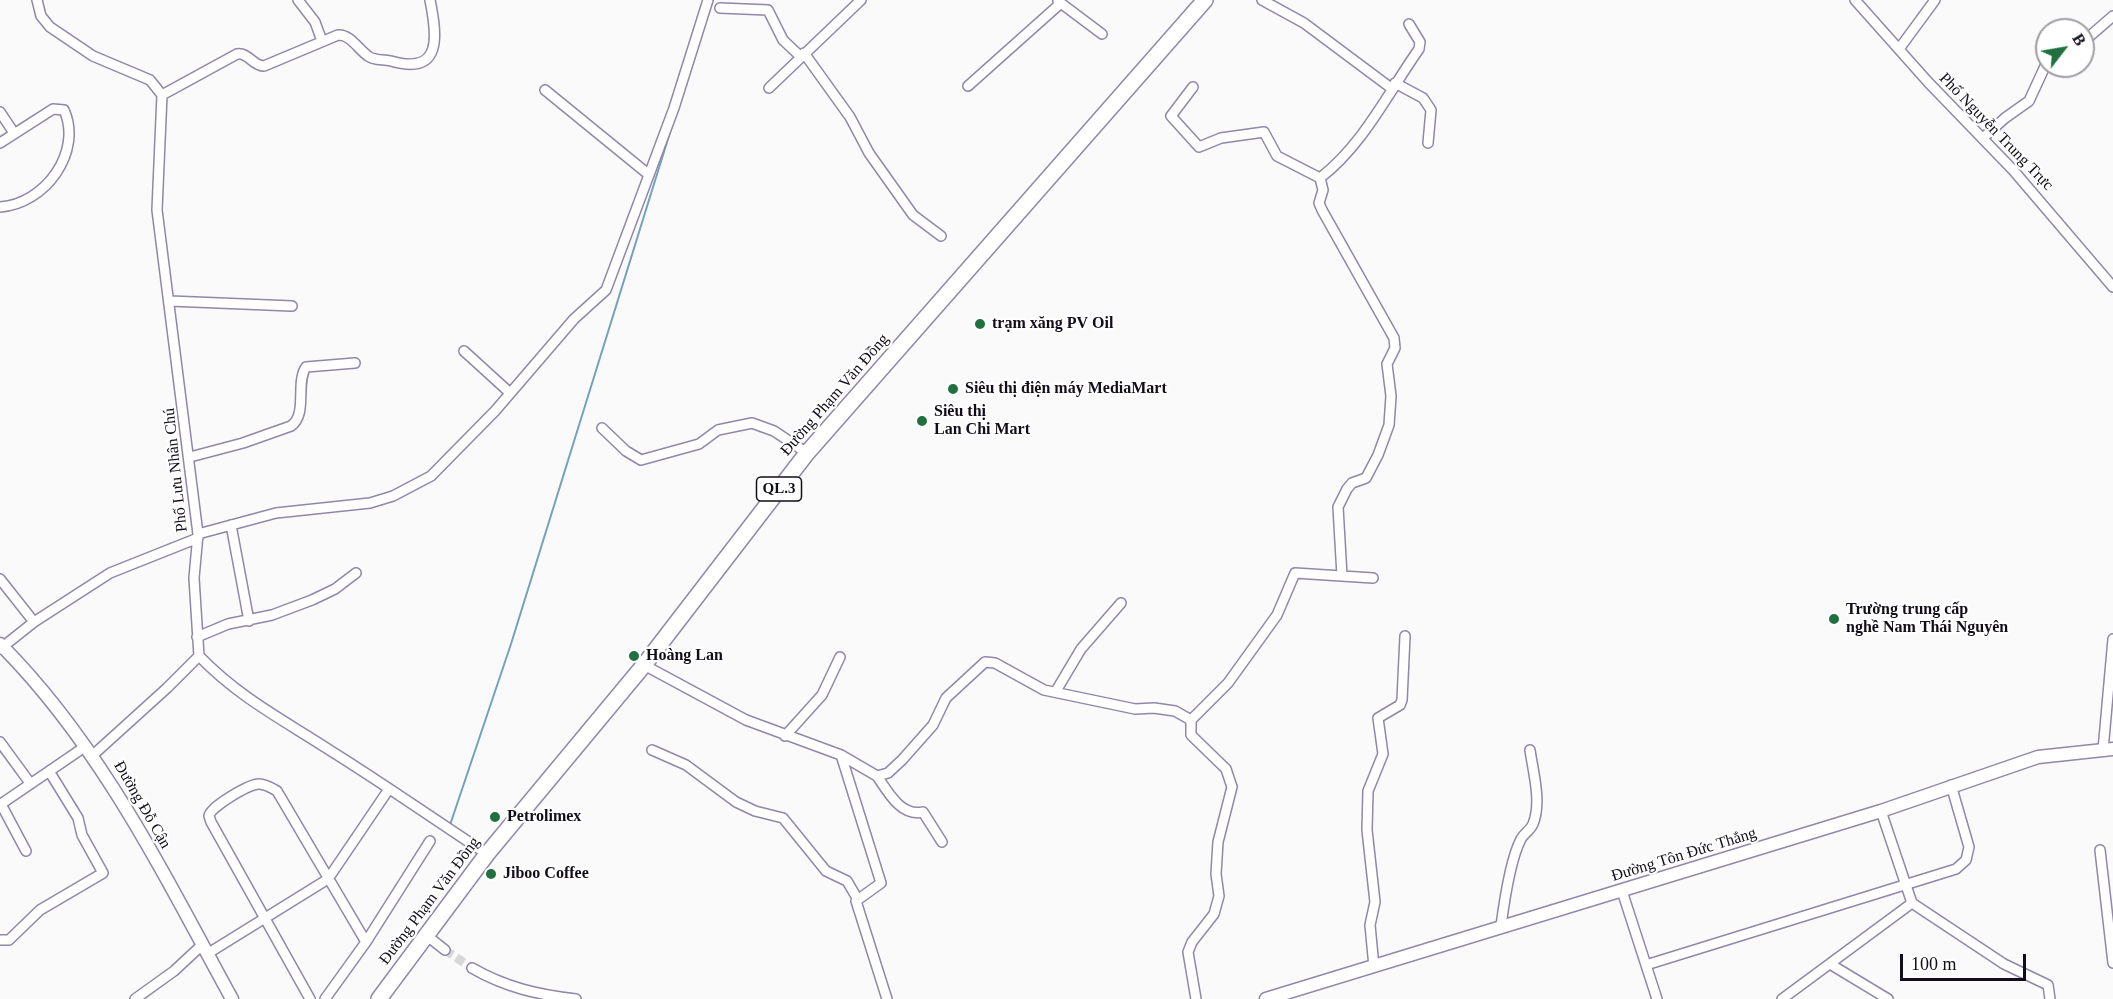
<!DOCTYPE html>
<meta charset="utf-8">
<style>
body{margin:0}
#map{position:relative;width:2113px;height:999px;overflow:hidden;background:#fafafa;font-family:"Times New Roman",serif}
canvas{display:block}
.north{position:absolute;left:2035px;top:18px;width:60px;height:60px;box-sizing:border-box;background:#fff;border:2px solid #a09ea3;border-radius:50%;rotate:59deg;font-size:16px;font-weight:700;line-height:24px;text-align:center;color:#110d19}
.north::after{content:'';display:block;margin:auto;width:21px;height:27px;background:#217040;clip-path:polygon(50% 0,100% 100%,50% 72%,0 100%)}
.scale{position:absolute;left:1900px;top:954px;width:126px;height:27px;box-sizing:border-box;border:3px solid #110d19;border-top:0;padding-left:8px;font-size:18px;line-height:21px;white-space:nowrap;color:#110d19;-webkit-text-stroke:4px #fff;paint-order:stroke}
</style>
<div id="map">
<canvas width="2113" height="999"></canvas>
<div class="north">B</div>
<div class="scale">100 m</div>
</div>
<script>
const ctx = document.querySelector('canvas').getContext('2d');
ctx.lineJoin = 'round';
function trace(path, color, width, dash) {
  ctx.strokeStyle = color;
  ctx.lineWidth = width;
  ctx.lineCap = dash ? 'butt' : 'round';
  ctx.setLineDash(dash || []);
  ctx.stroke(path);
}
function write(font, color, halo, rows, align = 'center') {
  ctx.font = font + ' "Times New Roman",serif';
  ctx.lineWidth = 4.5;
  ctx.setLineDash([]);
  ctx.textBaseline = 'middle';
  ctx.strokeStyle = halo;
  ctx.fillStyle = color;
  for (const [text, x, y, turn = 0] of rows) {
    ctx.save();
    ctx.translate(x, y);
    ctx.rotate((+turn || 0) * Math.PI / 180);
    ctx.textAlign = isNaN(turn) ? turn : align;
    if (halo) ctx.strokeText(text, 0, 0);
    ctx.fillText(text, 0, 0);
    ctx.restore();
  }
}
const stream = new Path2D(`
 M450,825L511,644L672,126`);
const minorTunnel = new Path2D(`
 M445,950L472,968`);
const minor = new Path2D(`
 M37,0L41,16L50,27L93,56L150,80L162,95L157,210L198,534L194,578L199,656C241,699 282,719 331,751C384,784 435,820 487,854
 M298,0L315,22L322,41
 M1262,0L1304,23L1391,88
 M1855,0L1928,82L2013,170L2113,287
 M1058,1L1102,34
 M720,8L768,10L783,40L800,56
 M2083,42L2113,16
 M1899,49L1935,0
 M804,53L850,117L869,153L913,215L941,236
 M1395,83L1423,98L1431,110L1428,143
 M968,86L1061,3
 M1193,87L1171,116L1199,147L1221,138L1264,132L1277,156L1320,178L1323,190L1319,203L1322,210L1394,338L1395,348L1387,364L1391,396L1389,425L1378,455L1366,478L1352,483L1347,489L1338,507L1342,576
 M769,88L861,0
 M545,90L648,174
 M162,95L237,54C248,52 253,66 264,66L338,35C350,34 358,49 368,56C374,61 383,59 391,61C443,76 437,35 430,0
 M0,112L14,133
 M1983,138L2005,118L2029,101L2047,62
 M0,143L53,109L64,110C83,152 45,204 0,207
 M1320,178C1363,145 1388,93 1419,49L1420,42L1409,24
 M170,301L292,306
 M464,351L509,392
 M602,428L626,451L641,460L699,444L718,430L752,423L774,431L807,453
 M190,457L243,443L291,426C308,414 295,383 306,367L355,363
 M231,525L249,621
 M198,534L276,513L370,503L393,496L431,476L495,411L574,319L606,290L674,108L708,0
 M0,579L34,622
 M197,637L228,624L272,615L312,600L335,589L356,573
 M0,649L34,622L110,573L198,538
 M644,665L746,720L841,755L877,776L888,773L902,760L933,725L946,698L985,662L995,663L1044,690L1135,709L1154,708L1175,711L1191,720
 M1056,691L1081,649L1121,603
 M785,736L822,695L840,657
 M0,742L30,783
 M652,750L686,765L736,802L755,811L783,818L826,871L847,881L857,898
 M2103,750L2113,639
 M93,755L167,688L199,656
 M841,755L881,883L856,901L887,999
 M877,776C888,792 901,817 923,812L942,842
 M1881,811L1912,903L2004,964L2048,985L2050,999
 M2100,850L2113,963
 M26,851L1,804L86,746
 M1622,891L1657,999
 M1501,926C1504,903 1511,858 1521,839C1524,833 1530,831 1533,824C1542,802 1533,772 1530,750
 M426,935L445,950
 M0,940H9L40,910L103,873L82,835L78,818L49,771
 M207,954L328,879L389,789
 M1830,964L1888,999
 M1646,965L1956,869L1966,860L1969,847L1951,785
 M1374,967L1370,925L1375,902L1367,830L1368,791L1383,754L1378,718L1400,705L1402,700L1405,636
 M472,968C505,987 538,995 576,999
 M135,999L174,971L202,945
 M310,999L211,822L209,816C210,807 249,784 259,784C265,784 272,788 277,791L366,942
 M325,999L366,942L430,841
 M1196,999L1188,952L1192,942L1214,914L1219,896L1216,874L1218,842L1232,787L1226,769L1191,735V720L1228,683L1277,615L1295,573L1373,578
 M1782,999L1912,903`);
const secondary = new Path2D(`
 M0,644C101,745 164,875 232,999
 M1266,999L1881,811L2038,757L2113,749`);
const trunk = new Path2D(`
 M379,999L487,854L644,665L807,453L1205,0`);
const markers = [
 [980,324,6,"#217040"],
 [953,389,6,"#217040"],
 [922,421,6,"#217040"],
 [1834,619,6,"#217040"],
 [634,656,6,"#217040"],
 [495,817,6,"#217040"],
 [491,874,6,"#217040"]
];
const shields = [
 [779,489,45]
];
const shieldNames = [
 ["QL.3",779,489]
];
const streetNames = [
 ["Phố Nguyễn Trung Trực",1996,132,46],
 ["Đường Phạm Văn Đồng",835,395,-49],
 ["Phố Lưu Nhân Chú",176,470,-96],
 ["Đường Đỗ Cận",142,805,60],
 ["Đường Tôn Đức Thắng",1684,855,-17],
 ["Đường Phạm Văn Đồng",430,901,-53]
];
const poiNames = [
 ["trạm xăng PV Oil",992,324],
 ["Siêu thị điện máy MediaMart",965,389],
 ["Siêu thị",934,412],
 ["Lan Chi Mart",934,430],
 ["Trường trung cấp",1846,610],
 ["nghề Nam Thái Nguyên",1846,628],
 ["Hoàng Lan",646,656],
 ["Petrolimex",507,817],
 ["Jiboo Coffee",503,874]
];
trace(stream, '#76a1ba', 2);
trace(minorTunnel, '#d7d6d8', 9, [9, 4.5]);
trace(minor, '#9187a8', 12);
trace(secondary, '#9187a8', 15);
trace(trunk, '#9187a8', 18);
trace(minor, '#fff', 9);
trace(secondary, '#fff', 12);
trace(trunk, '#fff', 15);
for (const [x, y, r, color] of markers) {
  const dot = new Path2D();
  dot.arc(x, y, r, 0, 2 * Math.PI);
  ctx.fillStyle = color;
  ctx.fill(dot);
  trace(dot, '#fff', 2);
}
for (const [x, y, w] of shields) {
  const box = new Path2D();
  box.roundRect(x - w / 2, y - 12, w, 24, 4.5);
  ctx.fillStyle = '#fff';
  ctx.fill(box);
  trace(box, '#110d19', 1.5);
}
write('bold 15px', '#110d19', null, shieldNames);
write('16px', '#110d19', '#fff', streetNames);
write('bold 16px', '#110d19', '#fff', poiNames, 'left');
</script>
